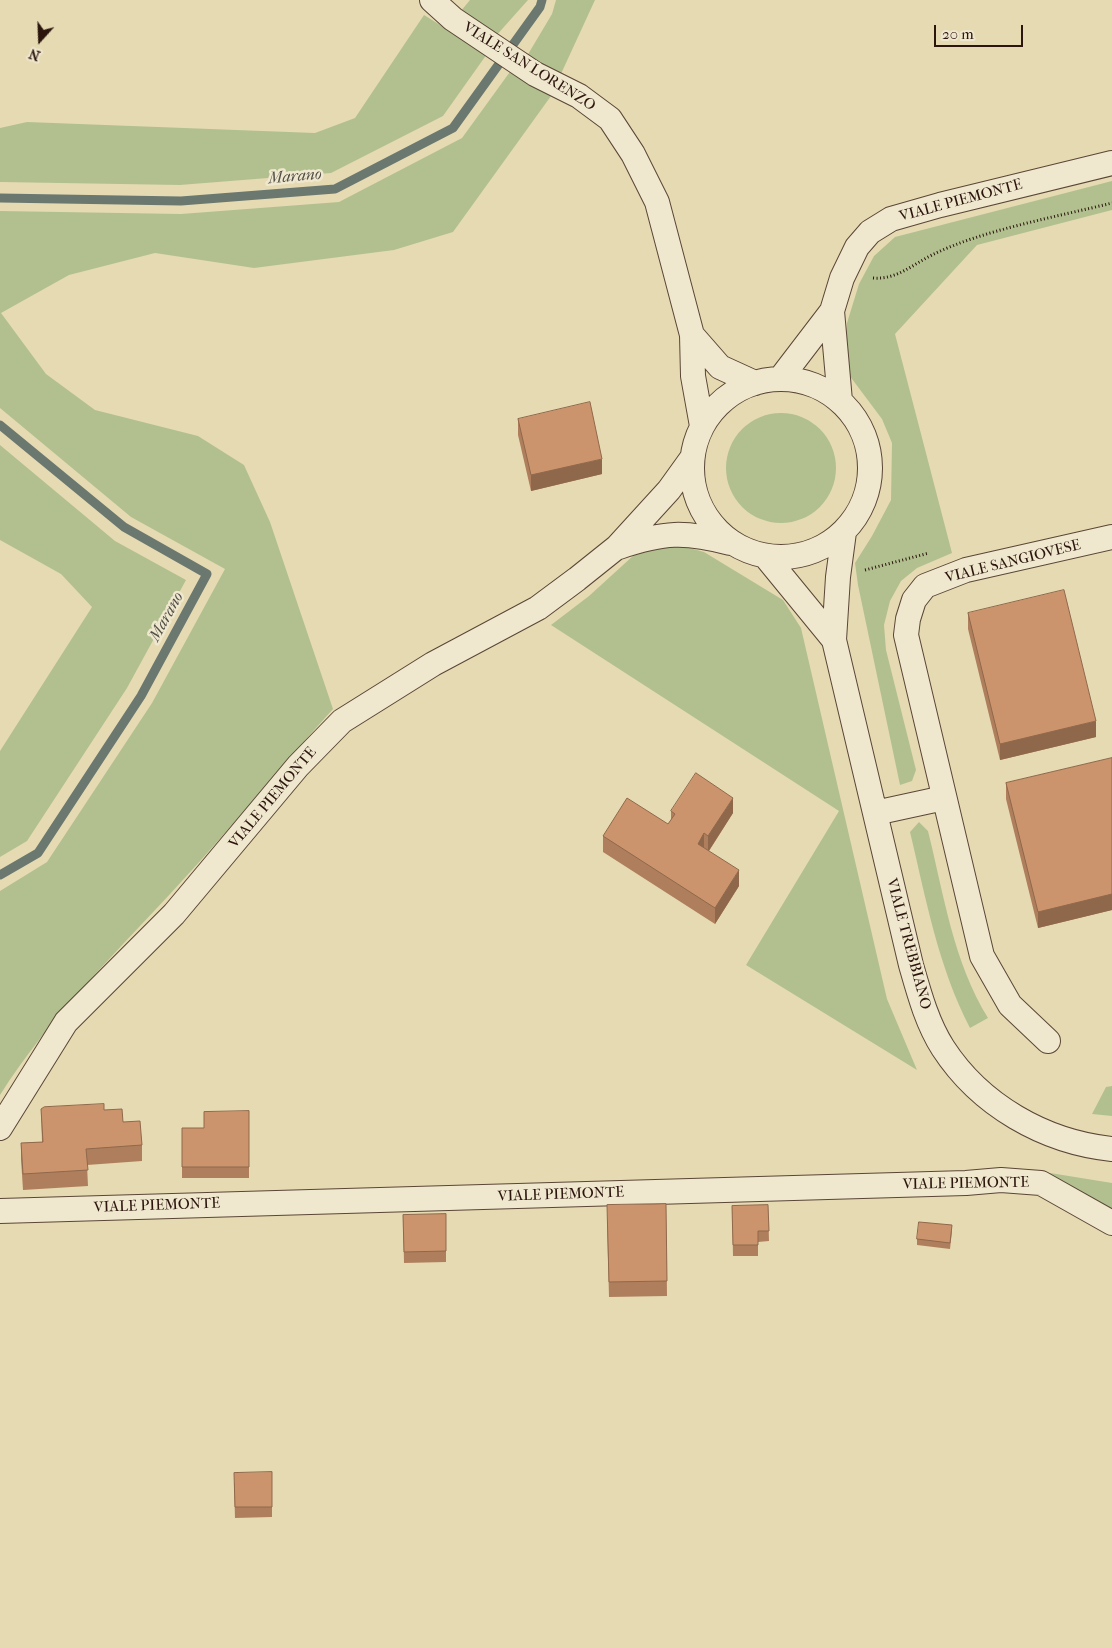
<!DOCTYPE html>
<style>
body{margin:0}
#map{position:relative;width:1112px;height:1648px;overflow:hidden;background:#e6dab3;font-family:"IM FELL French Canon",serif}
canvas{display:block}
.north{position:absolute;left:15px;top:15px;width:50px;height:50px;-webkit-text-stroke:4px #efe7ce;paint-order:stroke;rotate:200deg;font-size:14px;font-weight:700;line-height:20px;text-align:center;color:#2b150c}
.north::after{content:'';display:block;margin:auto;width:18px;height:22px;background:#2b150c;clip-path:polygon(50% 0,100% 100%,50% 72%,0 100%)}
.scale{position:absolute;left:934px;top:25px;width:89px;height:22px;box-sizing:border-box;border:2px solid #2b150c;border-top:0;padding-left:6px;font-size:15px;line-height:18px;white-space:nowrap;color:#2b150c;-webkit-text-stroke:4px #efe7ce;paint-order:stroke}
</style>
<div id="map">
<canvas width="1112" height="1648"></canvas>
<div class="north">N</div>
<div class="scale">20 m</div>
</div>
<script>
const ctx = document.querySelector('canvas').getContext('2d');
ctx.lineJoin = 'round';
function fill(path, color) {
  ctx.fillStyle = color;
  ctx.fill(path, 'evenodd');
}
function trace(path, color, width, dash) {
  ctx.strokeStyle = color;
  ctx.lineWidth = width;
  ctx.lineCap = dash ? 'butt' : 'round';
  ctx.setLineDash(dash || []);
  ctx.stroke(path);
}
function write(font, color, halo, rows, align = 'center') {
  ctx.font = font + ' "IM FELL French Canon",serif';
  ctx.lineWidth = 5;
  ctx.setLineDash([]);
  ctx.textBaseline = 'middle';
  ctx.strokeStyle = halo;
  ctx.fillStyle = color;
  for (const [text, x, y, turn = 0] of rows) {
    ctx.save();
    ctx.translate(x, y);
    ctx.rotate((+turn || 0) * Math.PI / 180);
    ctx.textAlign = isNaN(turn) ? turn : align;
    if (halo) ctx.strokeText(text, 0, 0);
    ctx.fillText(text, 0, 0);
    ctx.restore();
  }
}
const green = new Path2D(`
 M470,0H528L495,37L460,12Z
 M556,0H595L560,76L527,56L552,14Z
 M424,15L487,54L443,116L331,173L180,185L0,182V128L27,122L315,133L355,118Z
 M512,69L551,96L453,232L394,250L254,268L155,253L69,275L1,313L46,374L95,410L198,436L244,465L270,522L333,709C281,766 233,826 181,882C118,951 50,1016 0,1095V891L47,862L152,703L225,569L131,517L0,408V211L181,214L339,202L462,138Z
 M1112,181V210L977,245L895,334L952,553L917,568L901,581L890,601L884,625L886,650L916,770L912,781L900,785L858,585L855,563L872,536L891,500L892,443L882,419L849,375L845,349L847,323L859,284L874,256L895,237Z
 M726 468a55 55 0 1 1 110 0a55 55 0 1 1-110 0Z
 M0,445L115,541L186,580L127,688L27,841L0,857V751L92,607L61,574L0,540Z
 M679,545L704,552L783,600L801,628L887,999L917,1070L746,965L839,811L551,625L589,596L634,555L655,546Z
 M919,822L928,831C944,895 953,961 988,1018L970,1028C938,966 926,899 910,832Z
 M1112,1086V1116L1092,1114L1106,1087Z
 M1044,1172L1112,1183V1212Z`);
const stream = new Path2D(`
 M0,198L181,201L335,189L453,128L540,7L542,0
 M0,425L124,527L207,574L141,696L38,853L0,875`);
const path = new Path2D(`
 M873,278C896,280 912,265 932,255C982,230 1056,217 1112,203
 M865,570L929,553`);
const street = new Path2D(`
 M432,0L453,19L535,74L579,96L610,119L633,154L657,202L692,335L693,376L702,426
 M692,335L720,367L755,383
 M780,379L832,311
 M692 468a89 89 0 1 1 178 0a89 89 0 1 1-178 0Z
 M840,401L832,311L842,278L857,247L870,232L891,219L940,205L1112,163
 M844,532L838,577L834,640L911,965C919,993 927,1023 943,1048C980,1105 1044,1142 1112,1149
 M619,547C664,532 685,531 730,543
 M766,557L834,640
 M875,813L944,798
 M1048,1041L1010,1005L982,956L906,635L908,619L914,600L925,586L966,570L1112,537
 M0,1128L66,1022L174,914L298,766L342,721L433,664L538,608L577,579L617,547L669,490L692,458
 M0,1211L966,1183L1001,1180L1041,1183L1112,1223`);
const wall = new Path2D(`
 M518,419L602,474L531,491L518,435Z
 M968,613L1096,737L1000,760L968,629Z
 M1112,758V910L1038,928L1006,799V783Z
 M671,811L733,813L709,851L739,886L715,924L603,852V836L668,824L671,820Z
 M41,1109L104,1110L123,1122L142,1145V1161L87,1165L88,1186L23,1190L21,1159V1143L42,1142Z
 M249,1111V1178H182V1128H204Z
 M666,1204L667,1296L609,1297L607,1221Z
 M768,1205L769,1241L758,1242V1256H733L732,1206Z
 M446,1214V1262L404,1263L403,1215Z
 M952,1231L950,1249L917,1245V1239Z
 M272,1472V1517L235,1518L234,1483Z`);
const shadedWall = new Path2D(`
 M602,459V474L531,491V475Z
 M1096,721V737L1000,760V744Z
 M733,798V813L708,852V836Z
 M704,833V849L698,844Z
 M739,870V886L715,924V908Z
 M1112,894V910L1038,928V912Z`);
const building = new Path2D(`
 M590,402L602,459L531,475L518,419Z
 M1064,590L1096,721L1000,744L968,613Z
 M1112,758V894L1038,912L1006,783Z
 M696,773L733,798L708,836L704,833L698,844L739,870L715,908L603,836L627,798L668,824L675,814L671,811Z
 M104,1104V1110L122,1109L123,1122L140,1121L142,1145L86,1149L88,1170L23,1174L21,1143L43,1142L41,1109L44,1107Z
 M249,1111V1167H182V1128H204V1112Z
 M666,1204L667,1281L609,1282L607,1205Z
 M768,1205L769,1231H758V1245H733L732,1206Z
 M446,1214V1251L404,1252L403,1215Z
 M919,1222L952,1225L950,1243L917,1239Z
 M272,1472V1507H235L234,1473Z`);
const streetNames = [
 ["VIALE SAN LORENZO",529,67,32],
 ["VIALE PIEMONTE",961,201,-15],
 ["VIALE SANGIOVESE",1013,562,-14],
 ["VIALE PIEMONTE",273,798,-50],
 ["VIALE TREBBIANO",908,944,75],
 ["VIALE PIEMONTE",966,1184,-1],
 ["VIALE PIEMONTE",561,1195,-2],
 ["VIALE PIEMONTE",157,1206,-2]
];
const waterNames = [
 ["Marano",295,177,-5],
 ["Marano",167,617,-61]
];
fill(green, '#b2c08f');
trace(stream, '#6b786f', 9);
trace(street, '#5a4636', 26);
trace(path, '#2b150c', 3, [1, 2.5]);
trace(street, '#efe7ce', 24);
fill(wall, '#af7f5d');
fill(shadedWall, '#8f684c');
fill(building, '#cc946c');
trace(building, '#8f684c', 1);
write('15px', '#2b150c', '#efe7ce', streetNames);
write('italic 16px', '#504f46', '#efe7ce', waterNames);
</script>
